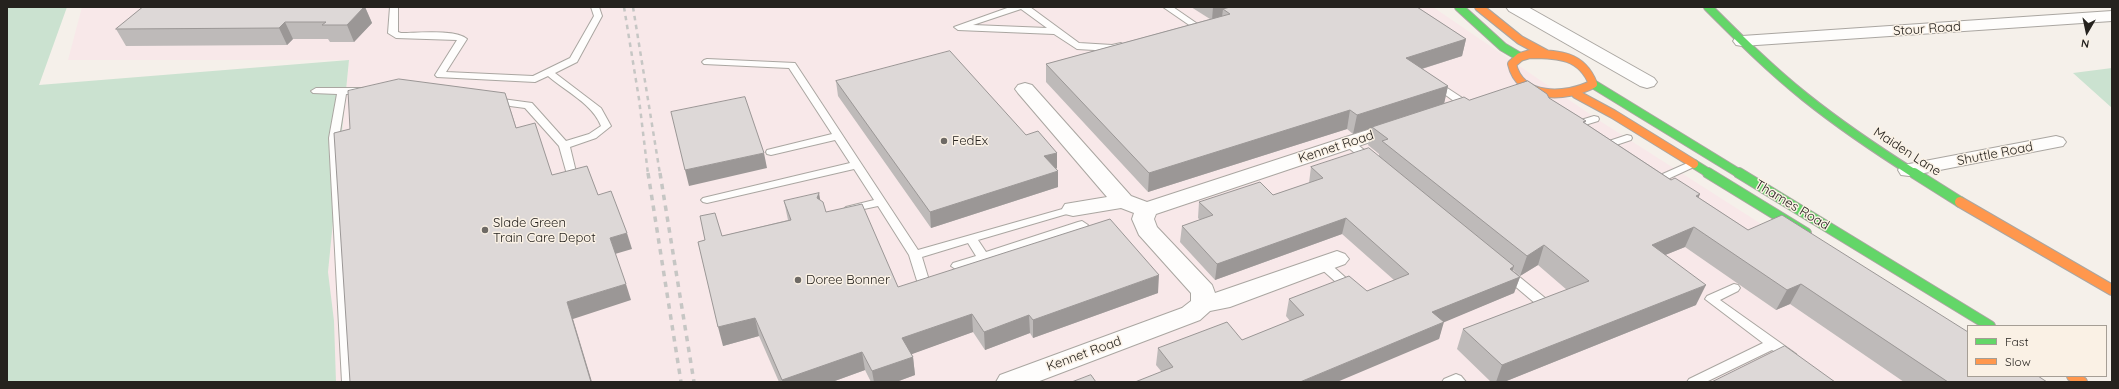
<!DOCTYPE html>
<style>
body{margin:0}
#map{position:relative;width:2119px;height:389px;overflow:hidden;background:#f5f0ea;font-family:Quicksand,sans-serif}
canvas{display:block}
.frame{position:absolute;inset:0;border:8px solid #25221e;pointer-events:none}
.legend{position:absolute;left:1967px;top:325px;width:140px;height:52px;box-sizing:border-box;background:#faf1e5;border:1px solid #a59e95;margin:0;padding:5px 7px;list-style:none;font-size:12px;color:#25221e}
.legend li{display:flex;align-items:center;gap:8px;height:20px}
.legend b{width:20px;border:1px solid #a59e95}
.north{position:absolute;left:2067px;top:12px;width:40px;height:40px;-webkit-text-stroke:3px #faf1e5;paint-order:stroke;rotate:189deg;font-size:11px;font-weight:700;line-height:16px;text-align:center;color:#25221e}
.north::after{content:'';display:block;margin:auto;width:14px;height:18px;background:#25221e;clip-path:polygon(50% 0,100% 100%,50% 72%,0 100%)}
</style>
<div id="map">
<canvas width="2119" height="389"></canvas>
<div class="frame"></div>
<ul class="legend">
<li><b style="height:5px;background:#63d668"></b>Fast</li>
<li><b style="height:5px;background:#ff974d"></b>Slow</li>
</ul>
<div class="north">N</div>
</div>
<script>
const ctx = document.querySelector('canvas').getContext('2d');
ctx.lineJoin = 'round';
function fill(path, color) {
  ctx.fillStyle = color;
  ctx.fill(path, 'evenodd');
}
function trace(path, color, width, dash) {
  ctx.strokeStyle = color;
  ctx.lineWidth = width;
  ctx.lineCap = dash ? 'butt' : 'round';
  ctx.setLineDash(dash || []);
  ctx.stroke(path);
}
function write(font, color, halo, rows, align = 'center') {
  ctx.font = font + ' Quicksand,sans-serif';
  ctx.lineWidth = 3;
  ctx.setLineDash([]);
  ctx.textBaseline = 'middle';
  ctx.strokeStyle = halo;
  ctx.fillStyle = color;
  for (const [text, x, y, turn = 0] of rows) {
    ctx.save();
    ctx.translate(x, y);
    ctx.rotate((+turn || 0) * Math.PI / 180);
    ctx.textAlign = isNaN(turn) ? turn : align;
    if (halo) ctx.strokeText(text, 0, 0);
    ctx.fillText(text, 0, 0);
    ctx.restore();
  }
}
const industrial = new Path2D(`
 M82,7H1433L1600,121L1968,356V376L2008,382H317L349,60H68Z`);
const green = new Path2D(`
 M7,7H67L39,85L349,60L328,272L334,321L336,382H7Z
 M2112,68V108L2073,73Z`);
const lane = new Path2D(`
 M390,7H398V32L401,33C415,33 457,29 467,39L446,72L533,76L570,58L594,16L591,7H599L602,16L577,62L555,73L601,108L611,126L596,138L570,147L577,176L576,178H568L559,146L525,108L495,104L490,101L495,98L532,103L566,141L589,134L601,126C593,104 565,91 548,76L535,82L437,77L435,75L457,40L396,38L388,33Z
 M1010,7H1030L1079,43L1112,45L1121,43L1126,46L1124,48L1112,51L1077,49L1054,34L958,30L954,27ZM1021,9L1047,28L973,25Z
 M1163,7H1173L1202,27L1201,29H1195Z
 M707,59L795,63L918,250L1073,206L1079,209L1077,211L978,240L986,252L1078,222L1082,221L1088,225L1086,228L957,270L951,266L953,263L976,256L968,243L922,257L931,287L929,290H921L919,287L909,255L878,206L850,212L844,209L846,207L874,200L854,169L707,203L703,202L701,200L703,198L850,163L835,140L771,155L767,154L766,152L767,150L832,134L789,68L704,64L702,62L704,60Z
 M1435,80L1470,103L1471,105L1470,107H1462L1432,85L1430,83L1432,81Z
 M316,88H363L368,91L363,94H346L339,138L356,382H342L329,138L337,94L313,93L311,91Z
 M1594,116L1598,117L1599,119L1598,121L1572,129L1567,126L1568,124Z
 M1627,135L1631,136L1632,138L1631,140L1601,150L1596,147L1597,145Z
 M1349,140L1353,141L1374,158L1375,160L1374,162H1366L1345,145L1344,143L1345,141Z
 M1692,161L1697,164L1696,166L1657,184H1649L1648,182L1649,180Z
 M1323,260L1327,261L1355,286L1357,289L1355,292H1347L1319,267L1317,264Z
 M1507,269L1511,270L1550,302L1552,305L1550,308L1540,311L1536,310L1534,307L1536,304L1503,276L1501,273L1503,270Z
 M1734,284L1738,285L1740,288L1738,291L1720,300L1796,354L1797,357L1796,360L1791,362L1772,350L1706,382H1687L1689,379L1763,343L1705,299L1707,296Z
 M1456,374L1461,376L1466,382H1442L1444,379Z`);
const street = new Path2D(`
 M1506,7H1528L1654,78L1657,82L1654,86L1647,88L1640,86L1509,11Z
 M2112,11V21L1742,46L1736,45L1733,41L1736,37L1742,36Z
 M1025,83L1032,85L1131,196L1147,202L1392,122L1399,120L1406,122L1409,126L1406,130L1156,214L1154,219L1157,227L1212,285L1215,293L1337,251L1345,254L1349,259L1345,264L1230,307L1210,311L1200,320L1037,382H996L1000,375L1182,308L1191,301V293L1139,235L1132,219L1134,213L1121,208L1073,216L1065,214L1062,209L1065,204L1107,197L1018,93L1015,89L1018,85Z
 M2056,136L2063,138L2066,142L2063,146L1909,176L1901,175L1898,170L1901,165L1909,164Z`);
const fastFar1 = new Path2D(`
 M1459,7L1503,47L1520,57
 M1708,7C1739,38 1770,69 1805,97C1840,125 1877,150 1915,174
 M1593,84L1740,174
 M1694,164L1710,174`);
const fast = new Path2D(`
 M1708,173L1806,233
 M1739,173L1990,326
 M1914,173L1960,202`);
const slowFar1 = new Path2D(`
 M1479,7L1520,40L1546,54
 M1530,54C1558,54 1582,55 1593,84C1566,98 1520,100 1512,64L1520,57Z
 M1576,94L1613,114L1694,164`);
const slow = new Path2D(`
 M1960,202L2112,290
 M2072,376L2082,382`);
const railFar1 = new Path2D(`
 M624,7L639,99L648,174
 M633,7L660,174`);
const rail = new Path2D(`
 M648,173L681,382
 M660,173L694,382`);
const wall = new Path2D(`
 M143,7H365L372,23L354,42H330L328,39H293L287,45L126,46L116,29Z
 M1191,7H1417L1466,39L1462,56L1422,69L1448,86L1444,103L1469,100L1549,98L1586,121L1585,123L1748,230L2047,382H1904L1790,304L1776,310L1685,247L1665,255L1696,305L1504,382H1491L1457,349L1463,329L1567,290L1538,265L1520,276L1513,270V271L1520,277L1514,293L1443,322L1439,339L1161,371L1156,365L1158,348L1242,340L1290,321L1286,316L1289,299L1367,291L1394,280L1342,234L1215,280L1180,242L1182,226L1200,220L1198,218L1199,202L1273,195L1309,183L1311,167L1379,156V154L1368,145L1372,128L1353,134L1347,129L1148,192L1046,82V64L1210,19Z
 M836,81L1026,135L1057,153V168L1056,169L1058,187L931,228L838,96Z
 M784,201H820L826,212L898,287L1158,293L1033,338L1030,333L985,350L973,332L911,354L913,357L915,375L896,382H871L865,370L832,382H779L759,336L723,346L722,236L788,220Z`);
const shadedWall = new Path2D(`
 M364,7H365L372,23L354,42L347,25Z
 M1213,7H1255L1230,14L1223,9L1222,17L1212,20Z
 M285,22L293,39L287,45L279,28Z
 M1466,39L1462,56L1402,75L1406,58Z
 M1448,86L1444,104L1372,127V128L1353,134L1357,115Z
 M505,93L510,108L521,143L516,128Z
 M1350,110L1347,129L1148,192L1149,173Z
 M764,153L767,168L689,186L685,170Z
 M1057,153V168L1045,172L1044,156Z
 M1058,171V187L931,228L930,212Z
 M819,193L822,210L817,198Z
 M1700,194L1692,213L1696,196Z
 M1346,218L1342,234L1215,280L1217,264Z
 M1694,227L1685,247L1643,264L1652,245Z
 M627,233L632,249L615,254L610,238Z
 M1544,245L1538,265L1520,276L1527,256Z
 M1514,266L1509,281L1520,277L1514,293L1428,329L1432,312Z
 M1159,275L1158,293L1033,338V320Z
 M626,284L631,300L573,319L592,382H591L567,302Z
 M1801,284L1790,304L1776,310L1787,290Z
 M1706,285L1696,305L1504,382H1496L1502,365Z
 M972,314L973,332L904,357L902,338Z
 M1029,315L1030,333L985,350L984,332Z
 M755,318L759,336L723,346L718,327Z
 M1444,322L1439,339L1337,382H1300Z
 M862,352L865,370L832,382H783L782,380Z
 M913,357L915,375L896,382H874L872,371Z`);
const building = new Path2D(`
 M143,7H364L347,25H322L326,22H285L279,28L116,29Z
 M1231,7H1417L1466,39L1406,58L1448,86L1357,115L1350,110L1149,173L1046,64L1230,14L1223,9Z
 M950,51L1026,135L1038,131L1057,153L1044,156L1058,171L930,212L836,81Z
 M399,79L505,93L516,128L535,123L552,175L587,166L598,195L611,191L627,233L610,238L626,284L567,302L591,382H350L334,133L350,129L348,91Z
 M1528,81L1547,94L1549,98L1586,121L1583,122L1671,180L1675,178L1700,194L1696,196L1748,230L1782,215L1968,332V376H2038L2047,382H1948L1801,284L1787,290L1694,227L1652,245L1706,285L1502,365L1463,329L1589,281L1544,245L1527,256L1382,141L1388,139L1372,127L1464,97L1469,100Z
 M745,97L764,153L685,170L671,112Z
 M1369,148L1514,266L1510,269L1520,277L1432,312L1444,322L1300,382H1135L1173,367L1158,348L1227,322L1242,340L1304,315L1289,299L1349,276L1367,291L1409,274L1346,218L1217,264L1182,226L1213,215L1199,202L1260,182L1273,195L1323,178L1311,167Z
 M819,193L817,198L823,202L826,212L862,204L898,287L1110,219L1159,275L1033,320L1029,315L984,332L972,314L902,338L913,357L872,371L862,352L782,380L755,318L718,327L698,242L705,240L700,216L715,213L722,236L791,220L784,201Z
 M1785,346L1835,382H1712Z
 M1091,375L1096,382H1072Z`);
const markers = [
 [944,141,4,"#6e6a65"],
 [485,230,4,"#6e6a65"],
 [798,280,4,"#6e6a65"]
];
const streetNames = [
 ["Stour Road",1927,29,-4],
 ["Kennet Road",1336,147,-18],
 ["Maiden Lane",1907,152,33],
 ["Shuttle Road",1995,154,-11],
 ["Thames Road",1792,205,31],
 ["Kennet Road",1084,354,-20]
];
const poiNames = [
 ["FedEx",952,141],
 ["Slade Green",493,223],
 ["Train Care Depot",493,238],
 ["Doree Bonner",806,280]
];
fill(industrial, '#f8e8e9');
fill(green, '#cbe2d0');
trace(lane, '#aaa6a1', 2);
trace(street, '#aaa6a1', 2);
trace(fastFar1, '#aaa6a1', 10);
trace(fast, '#aaa6a1', 12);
trace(slowFar1, '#aaa6a1', 10);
trace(slow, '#aaa6a1', 12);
fill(lane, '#fefdfc');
fill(street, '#fefdfc');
trace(fastFar1, '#63d668', 8);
trace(fast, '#63d668', 10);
trace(slowFar1, '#ff974d', 8);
trace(slow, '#ff974d', 10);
trace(railFar1, '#c6c6c4', 2.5, [4.5, 4.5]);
trace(rail, '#c6c6c4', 3.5, [5.5, 5.5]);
fill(wall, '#bebab9');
fill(shadedWall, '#9b9796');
fill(building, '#ddd8d7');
trace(building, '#9b9796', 1);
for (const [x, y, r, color] of markers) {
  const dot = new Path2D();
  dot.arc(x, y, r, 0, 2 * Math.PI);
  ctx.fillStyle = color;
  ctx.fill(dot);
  trace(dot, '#faf1e5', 1.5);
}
write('13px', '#25221e', '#faf1e5', streetNames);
write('13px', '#25221e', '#faf1e5', poiNames, 'left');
</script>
